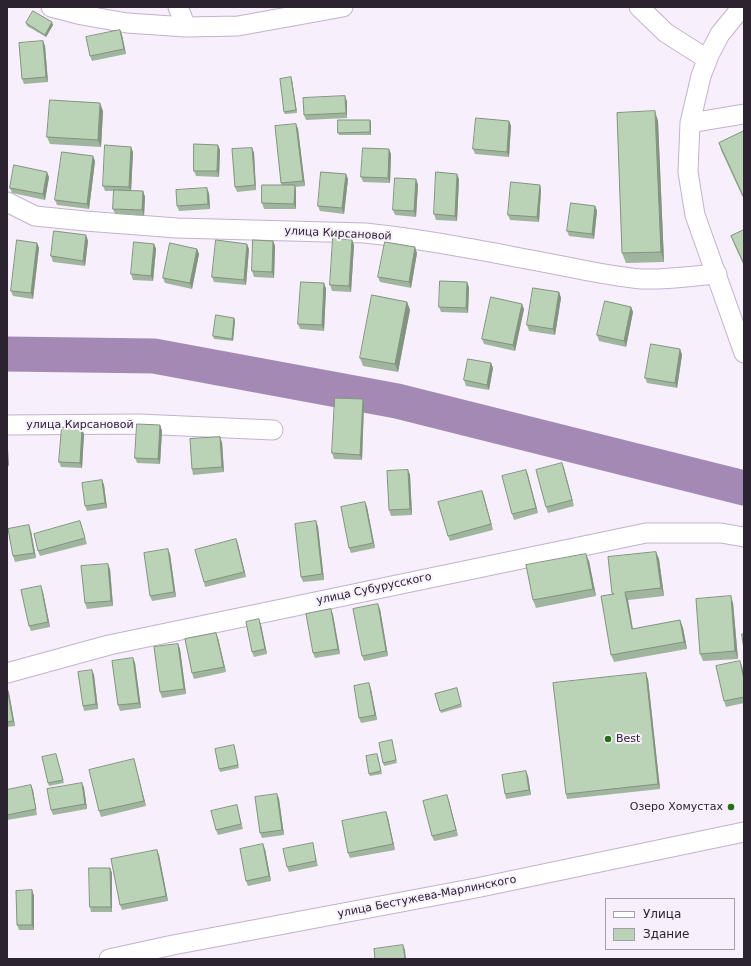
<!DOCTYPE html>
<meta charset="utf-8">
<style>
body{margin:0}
#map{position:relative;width:751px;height:966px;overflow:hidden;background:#f7effc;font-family:"DejaVu Sans",sans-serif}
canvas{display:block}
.frame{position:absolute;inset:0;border:8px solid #2b2430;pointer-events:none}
.legend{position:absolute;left:605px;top:898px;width:130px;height:52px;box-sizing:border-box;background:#f7effc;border:1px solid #a59eaa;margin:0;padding:5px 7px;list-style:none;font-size:12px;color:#2b2430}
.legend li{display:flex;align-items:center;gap:8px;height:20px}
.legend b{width:20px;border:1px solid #a59eaa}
</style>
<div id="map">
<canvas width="751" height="966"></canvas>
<div class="frame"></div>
<ul class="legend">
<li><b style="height:5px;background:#fff"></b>Улица</li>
<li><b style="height:11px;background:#bad2b6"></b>Здание</li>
</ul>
</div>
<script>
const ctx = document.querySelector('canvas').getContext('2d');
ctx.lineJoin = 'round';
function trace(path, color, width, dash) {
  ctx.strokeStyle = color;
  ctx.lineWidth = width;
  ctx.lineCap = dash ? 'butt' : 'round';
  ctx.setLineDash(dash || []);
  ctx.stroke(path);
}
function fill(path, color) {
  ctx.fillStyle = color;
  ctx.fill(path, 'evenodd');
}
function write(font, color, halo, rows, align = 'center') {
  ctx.font = font + ' "DejaVu Sans",sans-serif';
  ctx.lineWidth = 4;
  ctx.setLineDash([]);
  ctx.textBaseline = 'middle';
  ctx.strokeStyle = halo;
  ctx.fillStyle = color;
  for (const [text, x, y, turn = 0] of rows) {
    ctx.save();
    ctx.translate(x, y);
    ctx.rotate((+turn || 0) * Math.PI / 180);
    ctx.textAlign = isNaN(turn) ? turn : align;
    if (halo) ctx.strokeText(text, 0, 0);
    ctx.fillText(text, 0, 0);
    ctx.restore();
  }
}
const river = new Path2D(`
 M7,354L154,356L397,401L744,488`);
const minor = new Path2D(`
 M51,7L82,15L127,23L186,27L238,26L343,7
 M178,7L186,27
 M639,7L666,33L707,59
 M742,7L720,34L709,55L701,76L690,123L688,172L695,215L744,353
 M690,123L744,114
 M7,202L35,216L85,221L177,228L365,233C424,239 483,251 542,262C575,268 607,276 641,279C666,280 692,276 717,274
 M7,425L139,424L273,430
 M7,673L109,645L646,533H721L744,537
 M109,959L173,945L476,888L744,832`);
const wall = new Path2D(`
 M26,23L53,25L46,37L27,26Z
 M120,30L122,35L126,54L92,61L90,56Z
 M43,41L45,46L48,82L24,84L22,79Z
 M291,77L292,80L297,113L285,114L284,112Z
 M347,101V118L306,120L304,115Z
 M103,111L101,147L50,144L47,137Z
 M370,120L371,122V135H339L338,133Z
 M509,121L511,126L509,157L475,154L473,149Z
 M658,121L664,262L626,263L622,253Z
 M296,124L298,129L305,186L295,187L296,190V209H264L262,203L282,185L281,183Z
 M744,131V200L721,150L719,143Z
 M218,145L220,150L219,177L196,176L194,171Z
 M252,148L254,153L256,190L237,192L235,187Z
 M133,152L131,191H143L145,197L144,216L115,214L113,209L114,191H105L103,186Z
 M391,154L390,183L363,182L361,177Z
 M95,161L89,209L57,205L55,200Z
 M49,177L45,200L12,193L10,188Z
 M348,179L344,214L320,211L318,206Z
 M416,179L418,185L416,217L395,215L393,210Z
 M459,179L457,221L436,220L434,214Z
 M540,185L541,190L539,222L510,220L508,215Z
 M209,193L210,209L179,211L177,206Z
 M595,206L597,211L594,239L569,236L567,231Z
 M744,230V266L734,244L731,236Z
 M86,235L88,241L85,266L53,262L51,256Z
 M352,240L354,245L351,292L332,291L330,285Z
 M273,241L275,246L274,278L254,277L252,271Z
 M37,243L39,248L33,299L13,296L11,291Z
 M154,244L156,249L153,281L133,280L131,274Z
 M197,249L199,254L192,289L165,283L163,278Z
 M249,249L246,285L214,282L212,277Z
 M417,253L411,288L380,282L378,277Z
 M324,283L326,289L324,331L300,329L298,324Z
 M469,287L468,313L441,312L439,307Z
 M559,292L561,298L555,335L529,331L527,325Z
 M407,302L410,310L398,372L363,366L360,358Z
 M631,307L633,312L626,347L599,341L597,335Z
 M524,309L515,351L484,344L482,339Z
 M234,318L235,321L233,341L214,339L213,336Z
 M680,349L682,355L677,388L647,383L645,378Z
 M491,363L493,368L489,390L466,386L464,380Z
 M363,399L364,404L362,460L334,459L332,453Z
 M160,425L162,431L160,464L137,463L135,458Z
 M84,434L82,468L61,467L59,462Z
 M222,442L224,472L193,475L192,469Z
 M562,463L574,506L548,513L546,507Z
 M408,470L410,475L412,515L391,516L389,510Z
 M526,470L538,513L514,520L512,514Z
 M102,480L104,485L107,508L87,511L85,506Z
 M482,491L493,530L450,541L448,536Z
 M365,502L367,507L375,548L351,553L349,548Z
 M80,521L87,544L40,556L38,551Z
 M316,521L318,527L324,580L303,582L301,577Z
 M31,531L36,558L15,562L13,556Z
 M236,539L246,577L205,587L204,582Z
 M656,552L659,559L664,596L628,600L633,629L680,620L683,628L687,649L614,662L611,655L612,593Z
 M170,554L176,597L152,601L150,596Z
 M589,561L596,596L536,608L533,600Z
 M110,569L113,606L87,609L85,603Z
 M43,592L50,627L31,631L29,626Z
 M733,603L738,659L703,661L700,654Z
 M331,609L333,615L340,654L315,658L313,653Z
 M380,609L388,656L364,661L362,656Z
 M259,619L261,625L267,654L254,657L252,652Z
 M218,638L226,672L194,679L192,673Z
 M178,644L180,649L186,694L162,698L160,692Z
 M133,658L135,663L141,708L120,711L118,705Z
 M742,666L744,676V703L726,707L724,701Z
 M92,670L94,675L98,709L84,711L83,706Z
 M648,679L660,789L567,799L566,794Z
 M7,687L9,693L15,726L7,727Z
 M457,688L462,707L441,713L435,694Z
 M371,689L377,720L361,723L359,718Z
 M392,740L397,763L384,766L383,763Z
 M234,745L239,768L220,772L219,769Z
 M56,754L64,783L49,786L48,783Z
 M378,757L382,774L370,776L369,774Z
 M134,759L146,806L101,817L99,811Z
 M528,776L531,795L506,799L505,794Z
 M82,783L84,788L87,809L53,815L51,810Z
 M7,790H33L37,815L7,820Z
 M277,794L279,799L284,835L262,838L260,833Z
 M449,801L458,836L434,841L432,836Z
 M237,805L243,829L218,835L216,830Z
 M386,812L388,818L395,850L350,858L348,853Z
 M265,849L271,881L248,886L246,881Z
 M314,849L318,866L289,872L287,867Z
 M157,850L159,855L168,901L122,910L120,905Z
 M110,868L112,873V912H91L90,907Z
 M32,890L34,896V930H19L17,925Z`);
const shadedWall = new Path2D(`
 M52,22L53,25L46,37L45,35Z
 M120,30L122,35L126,54L124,49Z
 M43,41L45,46L48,82L46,77Z
 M291,77L292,80L297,113L296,110Z
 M345,96L347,101V118L346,113Z
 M100,103L103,111L101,147L98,140Z
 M655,111L658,121L664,262L661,252Z
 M370,120L371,122V135L370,132Z
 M509,121L511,126L509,157L507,152Z
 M296,124L298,129L305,186L303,181Z
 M218,145L220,150L219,177L217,171Z
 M131,147L133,152L131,192L129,187Z
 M252,148L254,153L256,190L255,185Z
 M389,149L391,154L390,183L388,178Z
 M93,156L95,161L89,209L87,204Z
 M47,172L49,177L45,200L43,194Z
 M346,174L348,179L344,214L342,208Z
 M457,174L459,179L457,221L455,216Z
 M416,179L418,185L416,217L414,211Z
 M295,185L296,190V209L294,204Z
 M540,185L541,190L539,222L537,217Z
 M207,188L209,193L210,209L208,204Z
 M143,191L145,197L144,216L142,210Z
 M595,206L597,211L594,239L592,234Z
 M86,235L88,241L85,266L83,261Z
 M352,240L354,245L351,292L349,286Z
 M273,241L275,246L274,278L272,272Z
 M37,243L39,248L33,299L31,293Z
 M154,244L156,249L153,281L151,276Z
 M247,244L249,249L246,285L244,280Z
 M415,247L417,253L411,288L409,282Z
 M197,249L199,254L192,289L190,283Z
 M467,282L469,287L468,313L466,308Z
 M324,283L326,289L324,331L322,325Z
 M559,292L561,298L555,335L553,329Z
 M407,302L410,310L398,372L395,364Z
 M522,304L524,309L515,351L513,345Z
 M631,307L633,312L626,347L624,341Z
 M234,318L235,321L233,341L232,339Z
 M680,349L682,355L677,388L675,383Z
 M491,363L493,368L489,390L487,385Z
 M363,399L364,404L362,460L360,455Z
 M160,425L162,431L160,464L158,459Z
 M82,429L84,434L82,468L80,463Z
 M7,430L9,467L7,462Z
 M220,437L222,442L224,472L222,467Z
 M562,463L564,468L574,506L572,500Z
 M408,470L410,475L412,515L410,509Z
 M526,470L528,475L538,513L536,508Z
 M102,480L104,485L107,508L105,503Z
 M482,491L484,496L493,530L491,524Z
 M365,502L367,507L375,548L373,543Z
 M316,521L318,527L324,580L322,574Z
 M29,525L31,531L36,558L34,553Z
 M236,539L238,544L246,577L244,572Z
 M168,549L170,554L176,597L174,592Z
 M656,552L659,559L664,596L661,588Z
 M586,554L589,561L596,596L593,589Z
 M108,564L110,569L113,606L111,601Z
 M41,586L43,592L50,627L48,622Z
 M625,592L628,600L634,637L632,629Z
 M731,596L733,603L738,659L735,651Z
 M378,604L380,609L388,656L386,651Z
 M331,609L333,615L340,654L338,649Z
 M259,619L261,625L267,654L265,649Z
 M680,620L683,628L687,649L684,642Z
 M216,633L218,638L226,672L224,667Z
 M178,644L180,649L186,694L184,689Z
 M133,658L135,663L141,708L139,703Z
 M740,661L742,666L744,676V680Z
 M92,670L94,675L98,709L96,704Z
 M646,673L648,679L660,789L658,784Z
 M369,683L371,689L377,720L375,715Z
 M7,687L9,693L15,726L13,721Z
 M134,759L135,764L146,806L144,801Z
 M526,771L528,776L531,795L529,790Z
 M82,783L84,788L87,809L85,804Z
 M31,785L33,790L37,815L36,809Z
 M277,794L279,799L284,835L282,830Z
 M447,795L449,801L458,836L456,830Z
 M386,812L388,818L395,850L393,844Z
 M263,844L265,849L271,881L269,876Z
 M157,850L159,855L168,901L166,896Z
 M110,868L112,873V912L111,907Z
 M32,890L34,896V930L32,925Z
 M403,945L405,950L406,959H405Z`);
const building = new Path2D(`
 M33,11L52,22L45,35L26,23Z
 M120,30L124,49L90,56L86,37Z
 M43,41L46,77L22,79L19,43Z
 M291,77L296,110L284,112L280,79Z
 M345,96L346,113L304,115L303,98Z
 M50,100L100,103L98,140L47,137Z
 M655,111L661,252L622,253L617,113Z
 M476,118L509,121L507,152L473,149Z
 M338,120H370V132L338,133Z
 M296,124L303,181L281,183L275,126Z
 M744,131V198L719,143Z
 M194,144L218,145L217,171H194Z
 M105,145L131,147L129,187L103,186Z
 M252,148L255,185L235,187L232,149Z
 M363,148L389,149L388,178L361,177Z
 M62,152L93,156L87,204L55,200Z
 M14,165L47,172L43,194L10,188Z
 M321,172L346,174L342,208L318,206Z
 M436,172L457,174L455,216L434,214Z
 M395,178L416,179L414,211L393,210Z
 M511,182L540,185L537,217L508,215Z
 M262,185H295L294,204L262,203Z
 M207,188L208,204L177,206L176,190Z
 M114,190L143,191L142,210L113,209Z
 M571,203L595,206L592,234L567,231Z
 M744,230V264L731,236Z
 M54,231L86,235L83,261L51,256Z
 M333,238L352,240L349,286L330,285Z
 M17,240L37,243L31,293L11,291Z
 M216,240L247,244L244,280L212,277Z
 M253,240L273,241L272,272L252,271Z
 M134,242L154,244L151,276L131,274Z
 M385,242L415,247L409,282L378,277Z
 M170,243L197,249L190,283L163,278Z
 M440,281L467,282L466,308L439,307Z
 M301,282L324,283L322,325L298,324Z
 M533,288L559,292L553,329L527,325Z
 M372,295L407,302L395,364L360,358Z
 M491,297L522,304L513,345L482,339Z
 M605,301L631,307L624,341L597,335Z
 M216,315L234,318L232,339L213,336Z
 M651,344L680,349L675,383L645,378Z
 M468,359L491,363L487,385L464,380Z
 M335,398L363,399L360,455L332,453Z
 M137,424L160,425L158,459L135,458Z
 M62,427L82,429L80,463L59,462Z
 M220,437L222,467L192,469L190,439Z
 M562,463L572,500L546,507L536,470Z
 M408,470L410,509L389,510L387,471Z
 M526,470L536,508L512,514L502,476Z
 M102,480L105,503L85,506L82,483Z
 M482,491L491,524L448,536L438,502Z
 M365,502L373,543L349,548L341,507Z
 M80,521L85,538L38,551L34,534Z
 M316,521L322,574L301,577L295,524Z
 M29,525L34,553L13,556L8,529Z
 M236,539L244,572L204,582L195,550Z
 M168,549L174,592L150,596L144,553Z
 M656,552L661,588L625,592L632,629L680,620L684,642L611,655L601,596L614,594L612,593L608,557Z
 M586,554L593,589L533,600L526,565Z
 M108,564L111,601L85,603L81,566Z
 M41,586L48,622L29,626L21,590Z
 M731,596L735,651L700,654L696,599Z
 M378,604L386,651L362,656L353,609Z
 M331,609L338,649L313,653L306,614Z
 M259,619L265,649L252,652L246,622Z
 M216,633L224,667L192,673L185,639Z
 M742,634H744V649Z
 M178,644L184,689L160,692L154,647Z
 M133,658L139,703L118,705L112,661Z
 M740,661L744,680V697L724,701L716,666Z
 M92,670L96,704L83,706L78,672Z
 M646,673L658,784L566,794L553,683Z
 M369,683L375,715L359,718L354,686Z
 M7,687L13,721L7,722Z
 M457,688L461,704L440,711L435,694Z
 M392,740L396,760L383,763L379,743Z
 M234,745L238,765L219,769L215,749Z
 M56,754L63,780L48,783L42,757Z
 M377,754L381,771L369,774L366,756Z
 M134,759L144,801L99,811L89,770Z
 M526,771L529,790L505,794L502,775Z
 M82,783L85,804L51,810L47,789Z
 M31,785L36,809L7,815V790Z
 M277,794L282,830L260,833L255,797Z
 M447,795L456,830L432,836L423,801Z
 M237,805L241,824L216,830L211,811Z
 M386,812L393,844L348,853L342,821Z
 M313,843L316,861L287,867L283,849Z
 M263,844L269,876L246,881L240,849Z
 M157,850L166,896L120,905L111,859Z
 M89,868H110L111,907H90Z
 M32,890V925H17L16,891Z
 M403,945L405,959H375L374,949Z`);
const markers = [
 [608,739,4,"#237015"],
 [731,807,4,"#237015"]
];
const streetNames = [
 ["улица Кирсановой",338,234,3],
 ["улица Кирсановой",80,425],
 ["улица Субурусского",374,589,-12],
 ["улица Бестужева-Марлинского",427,897,-11]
];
const poiNames = [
 ["Best",616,739],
 ["Озеро Хомустах",723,807,"right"]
];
trace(river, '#a489b4', 35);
trace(minor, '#c4b1cf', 21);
trace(minor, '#fff', 19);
fill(wall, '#a0b59d');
fill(shadedWall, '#82937f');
fill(building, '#bad2b6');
trace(building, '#82937f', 1);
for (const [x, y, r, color] of markers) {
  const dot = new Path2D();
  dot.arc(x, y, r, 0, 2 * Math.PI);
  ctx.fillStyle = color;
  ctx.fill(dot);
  trace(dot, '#f7effc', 1.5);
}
write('11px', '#2b2430', '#f7effc', streetNames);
write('11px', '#2b2430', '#f7effc', poiNames, 'left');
</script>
